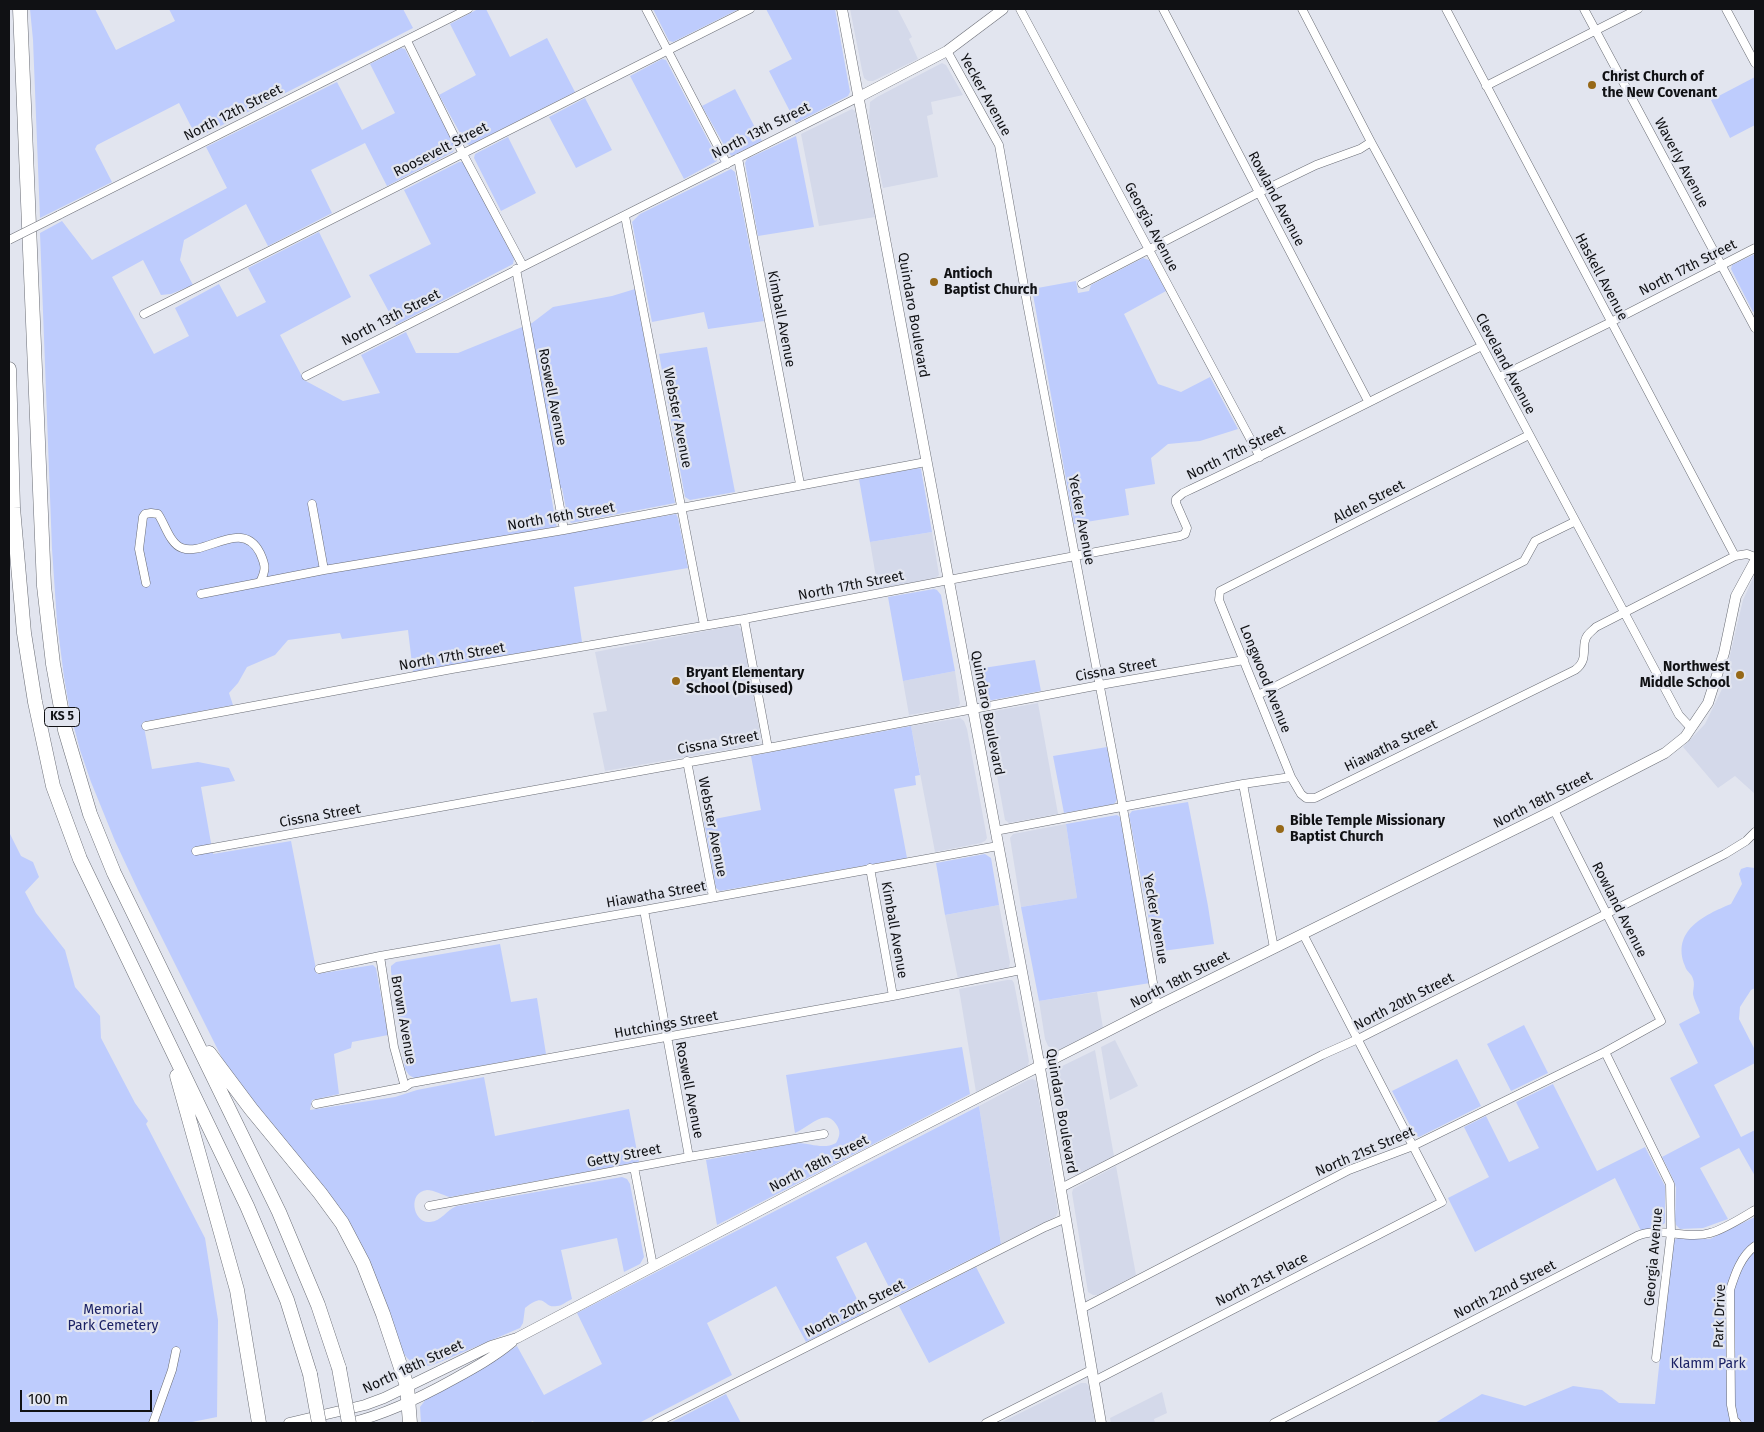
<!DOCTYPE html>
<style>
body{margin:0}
#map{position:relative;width:1764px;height:1432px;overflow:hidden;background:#e2e5ef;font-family:"Fira Sans",sans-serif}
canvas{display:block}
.frame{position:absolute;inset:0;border:10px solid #101114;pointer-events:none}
.scale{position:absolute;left:20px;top:1390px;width:132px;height:22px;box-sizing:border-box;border:2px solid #101114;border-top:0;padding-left:6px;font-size:15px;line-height:18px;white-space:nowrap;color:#101114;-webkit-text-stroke:4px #e2e5ef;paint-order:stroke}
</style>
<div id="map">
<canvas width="1764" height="1432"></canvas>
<div class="frame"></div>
<div class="scale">100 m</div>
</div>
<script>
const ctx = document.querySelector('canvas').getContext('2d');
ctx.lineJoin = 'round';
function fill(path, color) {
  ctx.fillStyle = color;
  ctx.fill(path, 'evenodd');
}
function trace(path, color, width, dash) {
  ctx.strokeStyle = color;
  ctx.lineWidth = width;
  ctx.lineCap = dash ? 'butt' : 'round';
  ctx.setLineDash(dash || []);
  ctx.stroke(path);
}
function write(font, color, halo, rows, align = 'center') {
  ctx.font = font + ' "Fira Sans",sans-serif';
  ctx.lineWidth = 4.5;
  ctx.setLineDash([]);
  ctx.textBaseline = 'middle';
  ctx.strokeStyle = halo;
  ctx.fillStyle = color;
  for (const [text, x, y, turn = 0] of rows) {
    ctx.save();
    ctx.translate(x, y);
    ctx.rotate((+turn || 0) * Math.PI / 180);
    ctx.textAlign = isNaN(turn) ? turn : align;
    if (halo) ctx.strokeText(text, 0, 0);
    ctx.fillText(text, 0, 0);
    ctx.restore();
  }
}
const built = new Path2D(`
 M850,9H900L898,10L912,37L909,39L918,59L873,81H868L864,78L862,70Z
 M942,63L946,65L963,95L931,102L933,114L927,116L938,177L883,188L869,119L870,102L877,97Z
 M852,109L855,111L875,217L819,226L801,134Z
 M932,532L939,575L935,578L878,589L870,542Z
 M1755,574V794L1735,776L1718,788L1683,747L1705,724L1722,689L1743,600Z
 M737,625L742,630L761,739L760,742L755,745L605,771L593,713L607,711L595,652Z
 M955,671L960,704L957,707L909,715L903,681Z
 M1038,703L1058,814L1009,823L1005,820L986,715L989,712Z
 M960,718L964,721L967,729L987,838L985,841L981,843L935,852L911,726Z
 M1066,824L1077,898L1021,907L1010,838L1013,834Z
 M999,905L1010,962L1009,967L1007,969L958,979L945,915Z
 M1007,980H1012L1014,983L1029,1061L1028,1065L1027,1068L976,1092L959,989Z
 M1097,992L1103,1028L1060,1050H1054L1048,1046L1045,1039L1039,1001Z
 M1115,1040L1138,1086L1110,1100L1101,1047Z
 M1095,1050L1114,1156L1077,1175L1072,1174L1068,1170L1053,1072L1056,1069Z
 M1033,1079L1036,1081L1058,1212L1056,1216L1052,1219L1001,1244L979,1106L1028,1080Z
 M1116,1166L1136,1275L1098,1295H1093L1088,1292L1087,1286L1072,1193L1073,1189Z
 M1081,1383H1086L1089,1386L1095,1423H1000Z
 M1162,1392L1167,1413L1154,1419L1155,1423H1111L1110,1418Z`);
const green = new Path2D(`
 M30,9H95L116,50L175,21L169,9H403L413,28L197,138L179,103L97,145L95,149L112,182L40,218L33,40Z
 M478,9H486L510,57L547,38L575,92L470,145L466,144L439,95L476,75L450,24Z
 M653,9H739L673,42L669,41Z
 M766,9H835L850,92L848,96L796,123L769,71L792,59Z
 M401,48L405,49L455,147L453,152L387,186L365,143L311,170L332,213L268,246L246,204L184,240L180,260L193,285L171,294L161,295L143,260L112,277L154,354L189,336L175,308L219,284L237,317L266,302L248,268L319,232L351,297L280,335L304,380L343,401L380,393L361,355L406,332L416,353H458L532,323L553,307L612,296L635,289L675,503L571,523L568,519L562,488L550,489L558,535L676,514L678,518L688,568L574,587L582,642L413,672L408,630L342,639L340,633L288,640L275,655L247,667L238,683L229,693L233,705L143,722L152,769L198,762L229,768L235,781L201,787L213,854L291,841L317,974L373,965L376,968L388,1035L352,1042L351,1048L334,1054L339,1094L312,1100L310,1110L395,1097L417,1090L484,1077L495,1136L629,1109L639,1162L450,1197C442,1195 434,1190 427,1190C407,1192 413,1224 430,1222C442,1221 446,1210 457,1206L622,1177L627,1179L630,1184L644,1257L640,1264L624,1272L617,1238L561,1250L572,1299C567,1301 562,1306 557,1306C542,1309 547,1290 525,1308L523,1323L520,1328L433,1365C416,1369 407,1361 400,1347L378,1283L223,1060L138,890L115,841L91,782L80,750L70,712L64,677L57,622L52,549L40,233L62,221L92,260L227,188L206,147L337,82L362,130L395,113L370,64Z
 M662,59L666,60L717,157V161L684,179L630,76Z
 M1755,77V125L1730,138L1711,100Z
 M735,89L762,141L732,156L729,154L702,106Z
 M585,98L612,150L576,168L549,117Z
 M796,136L814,227L758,236L745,163L747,159Z
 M508,137L536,193L501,211L474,158L475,154Z
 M459,162H463L514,259L513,264L396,325L369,275L431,244L404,190Z
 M731,169L735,172L764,321L708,329L704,312L652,322L632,222L640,214Z
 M1755,254V311L1753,312L1731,269L1732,265Z
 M1143,258L1149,260L1166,291L1124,314L1158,384L1181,392L1210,377L1238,429L1200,441L1168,444L1151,458L1155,484L1125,489L1129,515L1074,524L1032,289L1076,281L1078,293L1089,291L1091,285Z
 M707,347L735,492L690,500L685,497L659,354Z
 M919,468L921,469L932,532L870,542L859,479Z
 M934,589L937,590L941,595L955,671L903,681L888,597Z
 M1035,660L1041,691L987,701C978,695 979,679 977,669Z
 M911,726L920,775L915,776L916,785L894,789L907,858L720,891L716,888L704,821L761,810L751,756Z
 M1107,747L1117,800L1114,804L1064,813L1053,756Z
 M1188,802L1208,906L1214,944L1155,952L1129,815L1132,811Z
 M1117,815L1120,817L1150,983L1039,1001L1021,907L1077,898L1066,824Z
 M9,832L21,856L33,862L39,877L25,892L36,913L65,950L75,987L100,1016L101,1038L135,1103L148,1121L146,1124L205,1238L218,1320L217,1417L187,1423H9Z
 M985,854L991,858L999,905L945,915L936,863Z
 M1747,867L1755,868V988L1751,990L1740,1007L1739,1019L1755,1050V1063L1714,1085L1741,1137L1755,1130V1176L1739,1148L1700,1168L1728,1219L1703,1228L1680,1229L1676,1225L1675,1220L1676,1188L1674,1181L1662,1157L1700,1137L1670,1078L1698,1063L1679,1024L1700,1013C1698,1007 1694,1000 1693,994C1693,990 1695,984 1693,979C1692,974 1686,971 1685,966C1671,931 1704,915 1731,904L1742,884L1739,874L1741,869Z
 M500,944L511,1002L537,998L546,1054L414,1078L409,1075L405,1069L391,971V966L396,962Z
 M1524,1025L1548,1073L1511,1091L1487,1044Z
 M962,1047L970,1094L717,1225L706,1160L797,1143C811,1143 823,1150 836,1143C840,1136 841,1131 836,1124C825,1107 808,1128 795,1133L786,1075Z
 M1457,1059L1481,1106L1419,1137L1415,1135L1392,1091Z
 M1553,1084L1597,1171L1645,1147L1665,1186V1223C1659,1228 1649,1228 1641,1231L1615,1178L1475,1252L1448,1198L1489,1177L1464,1127L1486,1116L1509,1162L1539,1148L1516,1102Z
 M979,1106L1001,1244L894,1297L866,1242L836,1257L864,1313L806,1342L776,1286L707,1323L732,1375L639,1423H534L533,1421L529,1423H421L420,1407L426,1399L492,1362L517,1346L544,1395L602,1364L577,1313Z
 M1755,1217V1423H1435L1482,1394L1525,1406L1573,1386L1602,1390L1619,1403L1655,1404L1672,1245L1674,1240L1678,1238L1710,1239Z
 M976,1267L1005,1323L929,1363L899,1306Z
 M726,1394L741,1423H670Z`);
const street = new Path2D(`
 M646,9L727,164
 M1020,9L1260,457
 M1163,9L1368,401
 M1302,9L1371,142L1482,346L1679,715L1691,728
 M1446,9L1735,556
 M1584,9L1755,328
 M1726,9L1755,63
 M407,41L463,154L523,266
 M947,51L999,145L1027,303L1123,808L1157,1006
 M1486,86L1638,9
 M738,158L800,484
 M59,215L468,9
 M625,216L704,625
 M516,269L564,530
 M1082,284L1258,193L1316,165L1360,149L1371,142
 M144,314L750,9
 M306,376L859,97
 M1499,377L1611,322L1755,248
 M1529,435L1220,591L1219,600L1291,777L1301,794L1306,798H1315L1575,670C1590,659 1580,646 1587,636C1589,633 1593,630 1596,627L1735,556L1747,554L1755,557
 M312,504L324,570
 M146,583L139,549L143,517L145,514L151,513L158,514C165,524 170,544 182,548C205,557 242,517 260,553C266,566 266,570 260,582
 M201,594L324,570L564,530L926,462
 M744,619L768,748
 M1258,695L1524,561L1535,541L1574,522
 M146,726L452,669L744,619L1180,536L1185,534L1187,528L1176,503V499L1183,493C1284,446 1382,395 1482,346
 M687,761L713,897
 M1243,784L1274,948
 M995,831L1243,784L1291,777
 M196,851L768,748L1100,685L1244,660
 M870,868L893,996
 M644,910L689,1157
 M380,956L394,1047L405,1087
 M319,969L380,956L644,910L998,846
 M1605,1052L1670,1184L1671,1233L1656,1358
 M316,1104L405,1087L411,1083L893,996L1021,970
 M634,1167L653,1266
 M1061,1188L1322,1055L1358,1039L1725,854L1746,841L1755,832
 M429,1206L689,1157L824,1134
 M1081,1309L1349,1170L1413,1146L1605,1052L1661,1021L1554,810
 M1094,1381L1442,1202L1303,934
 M153,1423L172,1370L176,1351
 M656,1423L1045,1227L1066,1218
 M986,1423L1091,1370
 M1274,1423L1637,1236C1661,1226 1686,1240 1710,1233C1723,1230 1743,1217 1755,1210
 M1737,1423L1734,1420L1731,1405L1730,1290C1735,1274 1741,1256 1755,1246`);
const secondary = new Path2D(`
 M842,9L1040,1068L1101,1423
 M859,97L947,51L1003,9
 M289,1423L365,1405L384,1398L491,1346L517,1338L854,1161L1157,1006L1554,810L1665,753L1685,737L1708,703L1724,653L1736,596L1755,561
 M350,1423C387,1414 420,1398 454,1379C474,1368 494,1357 512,1342`);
const highway = new Path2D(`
 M20,9L44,586L53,664L65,730L90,814L114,873L279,1212L318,1305L339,1368
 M9,369L13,508L24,633L35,702L53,786L80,859L247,1206L287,1300L310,1374
 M209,1053L251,1109L320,1193L342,1223L363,1263L383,1314L407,1386L410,1423
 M177,1076L237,1290L259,1423`);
const streetBridge = new Path2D(`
 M9,240L59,215`);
const highwayBridge = new Path2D(`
 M339,1368L349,1423
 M310,1374L319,1423`);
const markers = [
 [1592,85,5,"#966817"],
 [934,282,5,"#966817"],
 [1740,675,5,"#966817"],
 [676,681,5,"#966817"],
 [1280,829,5,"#966817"]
];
const shields = [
 [62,717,35]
];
const shieldNames = [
 ["KS 5",62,717]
];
const poiNames = [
 ["Christ Church of",1602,77],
 ["the New Covenant",1602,93],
 ["Antioch",944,274],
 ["Baptist Church",944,290],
 ["Northwest",1730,667,"right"],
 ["Middle School",1730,683,"right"],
 ["Bryant Elementary",686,673],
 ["School (Disused)",686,689],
 ["Bible Temple Missionary",1290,821],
 ["Baptist Church",1290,837]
];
const streetNames = [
 ["Yecker Avenue",985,95,61],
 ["North 12th Street",233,113,-27],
 ["North 13th Street",761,131,-27],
 ["Roosevelt Street",441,150,-27],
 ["Waverly Avenue",1681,163,62],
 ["Rowland Avenue",1276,199,62],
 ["Georgia Avenue",1151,227,62],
 ["North 17th Street",1688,268,-27],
 ["Haskell Avenue",1601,277,62],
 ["Quindaro Boulevard",913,315,80],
 ["North 13th Street",391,318,-27],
 ["Kimball Avenue",781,319,79],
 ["Cleveland Avenue",1505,364,62],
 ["Roswell Avenue",552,397,79],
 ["Webster Avenue",677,418,79],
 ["North 17th Street",1236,453,-26],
 ["Alden Street",1369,502,-27],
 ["North 16th Street",561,517,-10],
 ["Yecker Avenue",1081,520,79],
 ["North 17th Street",851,586,-11],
 ["North 17th Street",452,657,-10],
 ["Cissna Street",1116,670,-10],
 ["Longwood Avenue",1265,679,68],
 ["Quindaro Boulevard",987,713,79],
 ["Cissna Street",718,743,-10],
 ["Hiawatha Street",1391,746,-26],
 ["North 18th Street",1543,800,-27],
 ["Cissna Street",320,816,-10],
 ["Webster Avenue",712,827,79],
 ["Hiawatha Street",656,895,-10],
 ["Rowland Avenue",1619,910,63],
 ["Yecker Avenue",1155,919,80],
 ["Kimball Avenue",894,930,80],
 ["North 18th Street",1180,980,-27],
 ["North 20th Street",1404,1002,-27],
 ["Brown Avenue",403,1020,80],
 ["Hutchings Street",666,1025,-10],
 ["Roswell Avenue",689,1090,79],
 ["Quindaro Boulevard",1061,1111,80],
 ["North 21st Street",1365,1152,-23],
 ["Getty Street",624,1156,-11],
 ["North 18th Street",819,1164,-27],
 ["Georgia Avenue",1654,1257,-85],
 ["North 21st Place",1262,1280,-27],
 ["North 22nd Street",1505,1290,-27],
 ["North 20th Street",855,1309,-27],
 ["Park Drive",1720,1316,-88],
 ["North 18th Street",413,1367,-25]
];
const parkNames = [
 ["Memorial",113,1310],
 ["Park Cemetery",113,1326],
 ["Klamm Park",1708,1364]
];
fill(built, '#d4d9ea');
fill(green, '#beccfd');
trace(street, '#6a6d75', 9);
trace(secondary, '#6a6d75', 11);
trace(highway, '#6a6d75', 15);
trace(street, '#fff', 8);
trace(secondary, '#fff', 10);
trace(highway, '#fff', 14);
trace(streetBridge, '#6a6d75', 9, []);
trace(highwayBridge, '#6a6d75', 15, []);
trace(streetBridge, '#fff', 8);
trace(highwayBridge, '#fff', 14);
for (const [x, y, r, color] of markers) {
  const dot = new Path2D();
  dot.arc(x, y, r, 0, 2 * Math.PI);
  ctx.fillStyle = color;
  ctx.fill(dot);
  trace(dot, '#e2e5ef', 2);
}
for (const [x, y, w] of shields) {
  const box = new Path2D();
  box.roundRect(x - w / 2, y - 9.5, w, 19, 4);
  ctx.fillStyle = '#e2e5ef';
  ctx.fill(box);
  trace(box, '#101114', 1);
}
write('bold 12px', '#101114', null, shieldNames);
write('bold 14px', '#101114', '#e2e5ef', poiNames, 'left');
write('14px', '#101114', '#e2e5ef', streetNames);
write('14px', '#1b2265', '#e2e5ef', parkNames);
</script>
